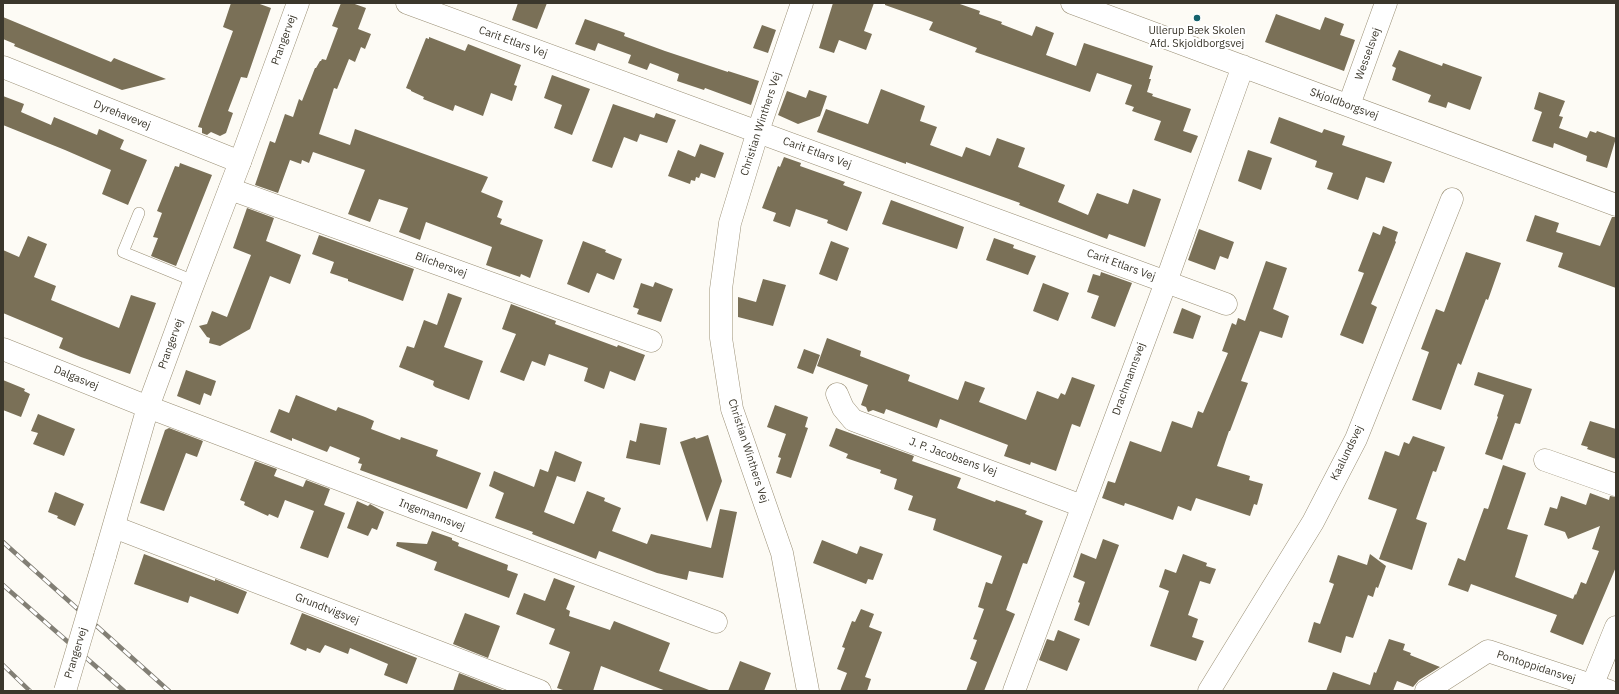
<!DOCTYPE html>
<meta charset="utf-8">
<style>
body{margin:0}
#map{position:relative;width:1619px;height:694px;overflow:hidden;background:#fdfbf5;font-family:"IBM Plex Sans",sans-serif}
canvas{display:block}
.frame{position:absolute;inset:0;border:4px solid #3b372c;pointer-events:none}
</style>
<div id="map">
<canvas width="1619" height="694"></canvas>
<div class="frame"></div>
</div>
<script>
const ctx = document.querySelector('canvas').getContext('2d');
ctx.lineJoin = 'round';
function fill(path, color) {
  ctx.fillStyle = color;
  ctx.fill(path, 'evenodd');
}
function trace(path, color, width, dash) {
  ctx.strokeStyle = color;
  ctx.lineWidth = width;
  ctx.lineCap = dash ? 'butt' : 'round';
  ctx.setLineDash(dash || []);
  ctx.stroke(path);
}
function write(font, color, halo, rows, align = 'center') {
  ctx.font = font + ' "IBM Plex Sans",sans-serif';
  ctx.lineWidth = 4;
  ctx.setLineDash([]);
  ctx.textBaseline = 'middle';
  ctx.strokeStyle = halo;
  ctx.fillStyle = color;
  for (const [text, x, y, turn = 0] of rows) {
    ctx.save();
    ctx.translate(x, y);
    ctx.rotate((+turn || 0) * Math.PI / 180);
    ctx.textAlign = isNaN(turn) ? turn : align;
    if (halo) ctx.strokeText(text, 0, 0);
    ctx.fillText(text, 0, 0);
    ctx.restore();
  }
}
const building = new Path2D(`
 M231,3H257L271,8L247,78L241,77L228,111L233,113L226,133L220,136L211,132L207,135L202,133V128L198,127L233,31L223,27Z
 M341,3H352L366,8L358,29L371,34L365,49L361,47L355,62L349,59L337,89L334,88L319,134L350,145L355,129L488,177L481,192L503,201L497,217L502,219L500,224L543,240L530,278L521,274L520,277L486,265L492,247L426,222L420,240L399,232L408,208L379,199L370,222L348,214L365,170L313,152L309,163L302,160L301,164L290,160L278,193L255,185L270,141L275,143L285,114L293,117L299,99L302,101L315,68H316L320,61H321L322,59L326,60L338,28L332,26Z
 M518,3H547L537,29L512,20Z
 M833,3H874L864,31L872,34L866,50L839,40L834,53L819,48Z
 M885,3H957L980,11L979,14L1002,22L1001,24L1032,36L1036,26L1054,33L1046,55L1076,66L1084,43L1153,66L1149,79H1151L1147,92L1153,94L1152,96L1191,109L1183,131L1198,136L1191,153L1154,140L1161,121L1132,111L1134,107L1125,104L1132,85L1097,73L1090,92L975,52L977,48L929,30L933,22L885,5Z
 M1276,14L1320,30L1325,17L1344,24L1340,35L1355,40L1344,71L1265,42Z
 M3,17L111,62L114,58L166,79L122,90L14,46L15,44L3,39Z
 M585,19L625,33L624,36L665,51L728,72V71L759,81L751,105L705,88L704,90L677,81L679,74L650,63L647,70L628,63L631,55L606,46L598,43L595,51L575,44Z
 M762,25L776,30L768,53L753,48Z
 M429,37L465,51L468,44L521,65L514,85L517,86L512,101L491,93L483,116L455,105L453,111L423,99L424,97L411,91V90L406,88L426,38L429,39Z
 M1399,50L1442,66L1443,63L1482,77L1470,110L1448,102L1446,108L1428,102L1431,95L1392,80L1396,68L1392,66Z
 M552,75L590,89L572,135L554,128L562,105L544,98Z
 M881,89L925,106L920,121L937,127L930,145L962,157L966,147L990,156L997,138L1025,148L1018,167L1065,185L1058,202L1088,215L1097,193L1128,204L1133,189L1161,199L1145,247L1109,234L1107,239L1019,205L1020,203L906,162V164L817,132L826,109L868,124Z
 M809,90L827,96L820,116L798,124L778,115L787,91L806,98Z
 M1539,92L1565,101L1559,116L1563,117L1559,128L1587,138L1590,131L1596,133L1597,131L1616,138L1607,168L1586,161L1587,156L1554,143L1553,148L1532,141L1542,112L1534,109Z
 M3,96L24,104L21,112L51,125L54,117L97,135L99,129L124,140L120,149L147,160L128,205L102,194L111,170L65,150L3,125Z
 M613,104L654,118L656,113L676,120L667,143L640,134L637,142L624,137L612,168L592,161Z
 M1279,117L1322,133L1324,129L1345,136L1342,145L1392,162L1384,183L1366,177L1358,200L1327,189L1333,173L1315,167L1317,161L1270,143Z
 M700,144L724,153L715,178L701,173L699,178L696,177L695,181L691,180L690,184L668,176L678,150L695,157Z
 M1248,150L1272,158L1261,190L1238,181Z
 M784,157L801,163L800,166L845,182L843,185L862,192L847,231L827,223L828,220L796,209L790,227L773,221L776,213L762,208L778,166L780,167Z
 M180,163L212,175L176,266L151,256L158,238L153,237L162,213L157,211L175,166L179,167Z
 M891,200L964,227L957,249L882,224Z
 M247,208L274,218L266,241L301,255L290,284L270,276L250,329L220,346L209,343L210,338L207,337L199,326L207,324L212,311L227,317L251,255L233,248Z
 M1535,215L1559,223L1556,232L1600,246L1612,217H1616V288L1558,267L1563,253L1526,241Z
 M1383,226L1398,232L1395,241L1396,242L1371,304L1377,307L1363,344L1340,335L1364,273L1358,271L1373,232L1380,235Z
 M1199,229L1234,242L1228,259L1220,256L1215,270L1188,260Z
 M319,235L414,269L403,301L348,281V279L330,273L334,262L312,254Z
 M28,236L47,244L34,277L56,286L51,300L119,328L131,295L156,303L130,374L81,357L59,348L63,338L3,313V250L19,257Z
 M994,238L1014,245L1013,248L1036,256L1028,275L986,260Z
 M583,241L606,250L605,252L622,259L614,280L597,273L589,293L567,284Z
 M831,241L849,248L837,281L819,274Z
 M1466,252L1501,263L1488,300L1486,299L1461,365L1458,363L1441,410L1412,400L1429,352L1421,349L1436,309L1444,312Z
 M1266,261L1287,268L1273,309L1289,316L1282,338L1260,331L1241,381L1248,383L1230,431H1229L1217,466L1250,476L1249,480L1263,484L1257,505L1254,504L1250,516L1196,498L1191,511L1178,506L1173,520L1134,506L1125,503L1124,506L1102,498L1108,481L1115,483L1130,441L1161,452L1172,421L1192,428L1198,411L1203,413L1228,353L1222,351L1232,323L1236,325L1238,318L1245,321Z
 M1101,272L1132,283L1115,327L1091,318L1099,296L1087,292L1093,274L1100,276Z
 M763,279L786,285L773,326L738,317V297L756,302Z
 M655,282L673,289L661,322L637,314L639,309L633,307L641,283L653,287Z
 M1043,283L1069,293L1058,321L1033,311Z
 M448,293L462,298L444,347L483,361L469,400L435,387L433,385L434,381L399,367L407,346L414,348L424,320L437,325Z
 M511,304L556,321L555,324L617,347L618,345L645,355L635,381L610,371L604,389L584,381L588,368L549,354L545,366L532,361L524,381L500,372L516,334L502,329Z
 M1182,308L1201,316L1193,339L1173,333Z
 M827,338L861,351L860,356L910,375L908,381L958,400L965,381L985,388L979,402L1026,420L1037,391L1058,399L1061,393L1065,395L1072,377L1095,385L1080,427L1072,424L1056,471L1031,462L1030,465L1004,456L1008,445L940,419L937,428L886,409L884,414L873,410L868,412L866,407L861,405L868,385L817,366Z
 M804,349L820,355L813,374L797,368Z
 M186,370L216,381L211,396L204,393L200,405L177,396Z
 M1478,372L1532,389L1520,424L1515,423L1502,460L1485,454L1498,417L1497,416L1504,395L1474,385Z
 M3,380L25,389L24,391L30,394L21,417L3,410Z
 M296,395L336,411L338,407L365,417L374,421L371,429L400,440L401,437L438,450L436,456L481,473L467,509L360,470L362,464L358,463L360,458L330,446L327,452L292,438V441L270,432L279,409L289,413Z
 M775,405L808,417L805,427L808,428L791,478L776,473L781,458L778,457L786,434L767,427Z
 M38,414L75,429L64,456L33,444L38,433L31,431Z
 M1590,421L1616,429V459L1587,449L1588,447L1581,445Z
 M640,423L667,428L660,465L626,458L630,440L636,442Z
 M169,428L203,441L197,457L186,453L164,511L140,503L165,430Z
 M836,428L914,456L912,461L961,478L957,488L995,502L996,500L1027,511L1025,514L1043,521L1027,564L1023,563L1006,610L1015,614L984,691H966L977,662L970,659L977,640L973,639L984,609L978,607L986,582L992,584L1002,556L933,530L936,519L908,510L913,496L894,489L897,479L880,473L881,470L846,458L848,454L829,446Z
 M708,435L722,481L707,522L680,442L695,437L696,439Z
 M1413,436L1445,447L1436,472L1433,471L1416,519L1427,523L1412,570L1379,559L1397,509L1368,499L1385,451L1399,456L1404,442L1409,444Z
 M555,451L582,462L575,482L557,476L544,512L574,524L587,491L605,498L604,501L621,508L612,531L647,544L651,534L711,548L720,509L737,512L723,578L689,571L687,580L657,573L599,551L596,559L532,534L533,532L495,518L504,493L489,486L494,471L534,487L540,469L548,472Z
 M255,461L277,469L274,476L303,487L306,480L330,489L324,505L345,513L328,558L300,548L314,511L285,500L278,518L269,514L268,516L244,505L245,502L240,500Z
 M1503,465L1526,473L1507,529L1528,535L1515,577L1573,599L1575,594L1576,595L1581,582L1586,584L1599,551L1592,549L1600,526L1568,539L1565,532L1544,525L1550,507L1557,509L1561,496L1586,505L1590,493L1609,500L1610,496L1616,497V567L1583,645L1550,632L1557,615L1471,584L1468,592L1448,585L1458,558L1465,561L1484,508L1488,509Z
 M55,492L84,504L75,526L57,518L58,516L48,512Z
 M357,501L368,506L370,504L384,512L377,530L372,528L368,536L347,528Z
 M432,531L452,538V540L459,543L458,546L508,565L507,570L518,574L509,598L434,570L437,562L396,546L397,542L427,544Z
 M1103,539L1119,545L1089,626L1074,620L1080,603L1078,602L1085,582L1073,577L1081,553L1096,559Z
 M822,540L857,554L860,546L883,554L873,580L868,579L866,584L813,563Z
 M144,554L215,581V579L247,592L238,614L190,596L188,603L134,584Z
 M1183,554L1207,563L1206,566L1216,569L1210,584L1200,581L1188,615L1198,619L1192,637L1204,641L1196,661L1150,646L1169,591L1159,587L1165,569L1176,573Z
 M1370,554L1386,566L1378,588L1376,587L1373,597L1368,595L1353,638L1346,636L1341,653L1308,642L1314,622L1320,624L1334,584L1329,582L1338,555L1367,565Z
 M554,578L575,586L566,609L570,611L569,616L610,630L614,621L670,643L659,671L709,690V691H666L601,666L593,691H566L557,688L570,652L549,644L555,629L516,614L524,593L545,601Z
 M861,609L874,614L869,627L882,632L865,677L871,679L867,691H840L847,673L837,669L845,648L842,647L852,621L855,622Z
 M302,613L417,658L407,684L384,675L388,664L350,648L348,654L325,645L320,653L307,648L306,651L290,644Z
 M465,613L500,626L488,658L453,644Z
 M1058,630L1080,639L1067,671L1039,660L1047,639L1054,641Z
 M1389,639L1405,644L1403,650L1411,653L1410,655L1440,667L1419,680L1413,687L1397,681L1393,691H1326L1333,672L1370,685L1374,672L1376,673Z
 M740,661L771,673L764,691H728Z
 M459,673L505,691H453Z`);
const service = new Path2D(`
 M139,213L123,252L194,281`);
const minor = new Path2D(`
 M407,3L1226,304
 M802,3L758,131L730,223L721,289V338L732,409L782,553L808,691
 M1072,3L1616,205
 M3,67L240,162
 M1349,105L1386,3
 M230,189L651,341
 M3,349L148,407L716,622
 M837,394L843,408L853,420L1082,506
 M1545,460L1616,485
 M114,527L540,691
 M1014,691L1166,282L1243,66
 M1209,691L1313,522L1356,439L1452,199
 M1426,691L1488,651L1609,691
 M1590,691L1616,627`);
const tertiary = new Path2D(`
 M105,556L148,407L191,290L240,162L298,3`);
const rail = new Path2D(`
 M3,542L169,691
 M3,585L124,691
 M3,665L30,691`);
const tertiaryBridge = new Path2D(`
 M65,691L105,556`);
const markers = [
 [1197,18,4,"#14626c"]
];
const poiNames = [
 ["Ullerup Bæk Skolen",1197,31],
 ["Afd. Skjoldborgsvej",1197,44]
];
const streetNames = [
 ["Prangervej",284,40,-70],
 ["Carit Etlars Vej",513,42,20],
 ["Wesselsvej",1368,54,-70],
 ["Skjoldborgsvej",1344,104,20],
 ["Dyrehavevej",122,115,22],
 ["Christian Winthers Vej",761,124,-72],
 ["Carit Etlars Vej",817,153,20],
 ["Blichersvej",441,265,20],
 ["Carit Etlars Vej",1121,265,20],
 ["Prangervej",171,344,-70],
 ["Dalgasvej",76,378,22],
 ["Drachmannsvej",1129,379,-70],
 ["Christian Winthers Vej",748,451,72],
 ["Kaalundsvej",1347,453,-64],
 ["J. P. Jacobsens Vej",953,457,20],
 ["Ingemannsvej",432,515,21],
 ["Grundtvigsvej",327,609,21],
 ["Prangervej",76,653,-73],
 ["Pontoppidansvej",1536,667,18]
];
fill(building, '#7a7057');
trace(service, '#9a8f75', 12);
trace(minor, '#9a8f75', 23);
trace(tertiary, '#9a8f75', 23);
trace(service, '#fff', 11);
trace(minor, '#fff', 22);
trace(tertiary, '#fff', 22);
trace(rail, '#827f75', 4.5);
trace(rail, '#fff', 3, [9]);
trace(tertiaryBridge, '#9a8f75', 23, []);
trace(tertiaryBridge, '#fff', 22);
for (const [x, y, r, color] of markers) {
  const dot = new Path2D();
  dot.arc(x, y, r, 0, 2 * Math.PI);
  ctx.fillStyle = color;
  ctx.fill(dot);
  trace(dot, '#fff', 1.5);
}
write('11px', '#3b372c', '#fff', poiNames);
write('11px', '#3b372c', '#fff', streetNames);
</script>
